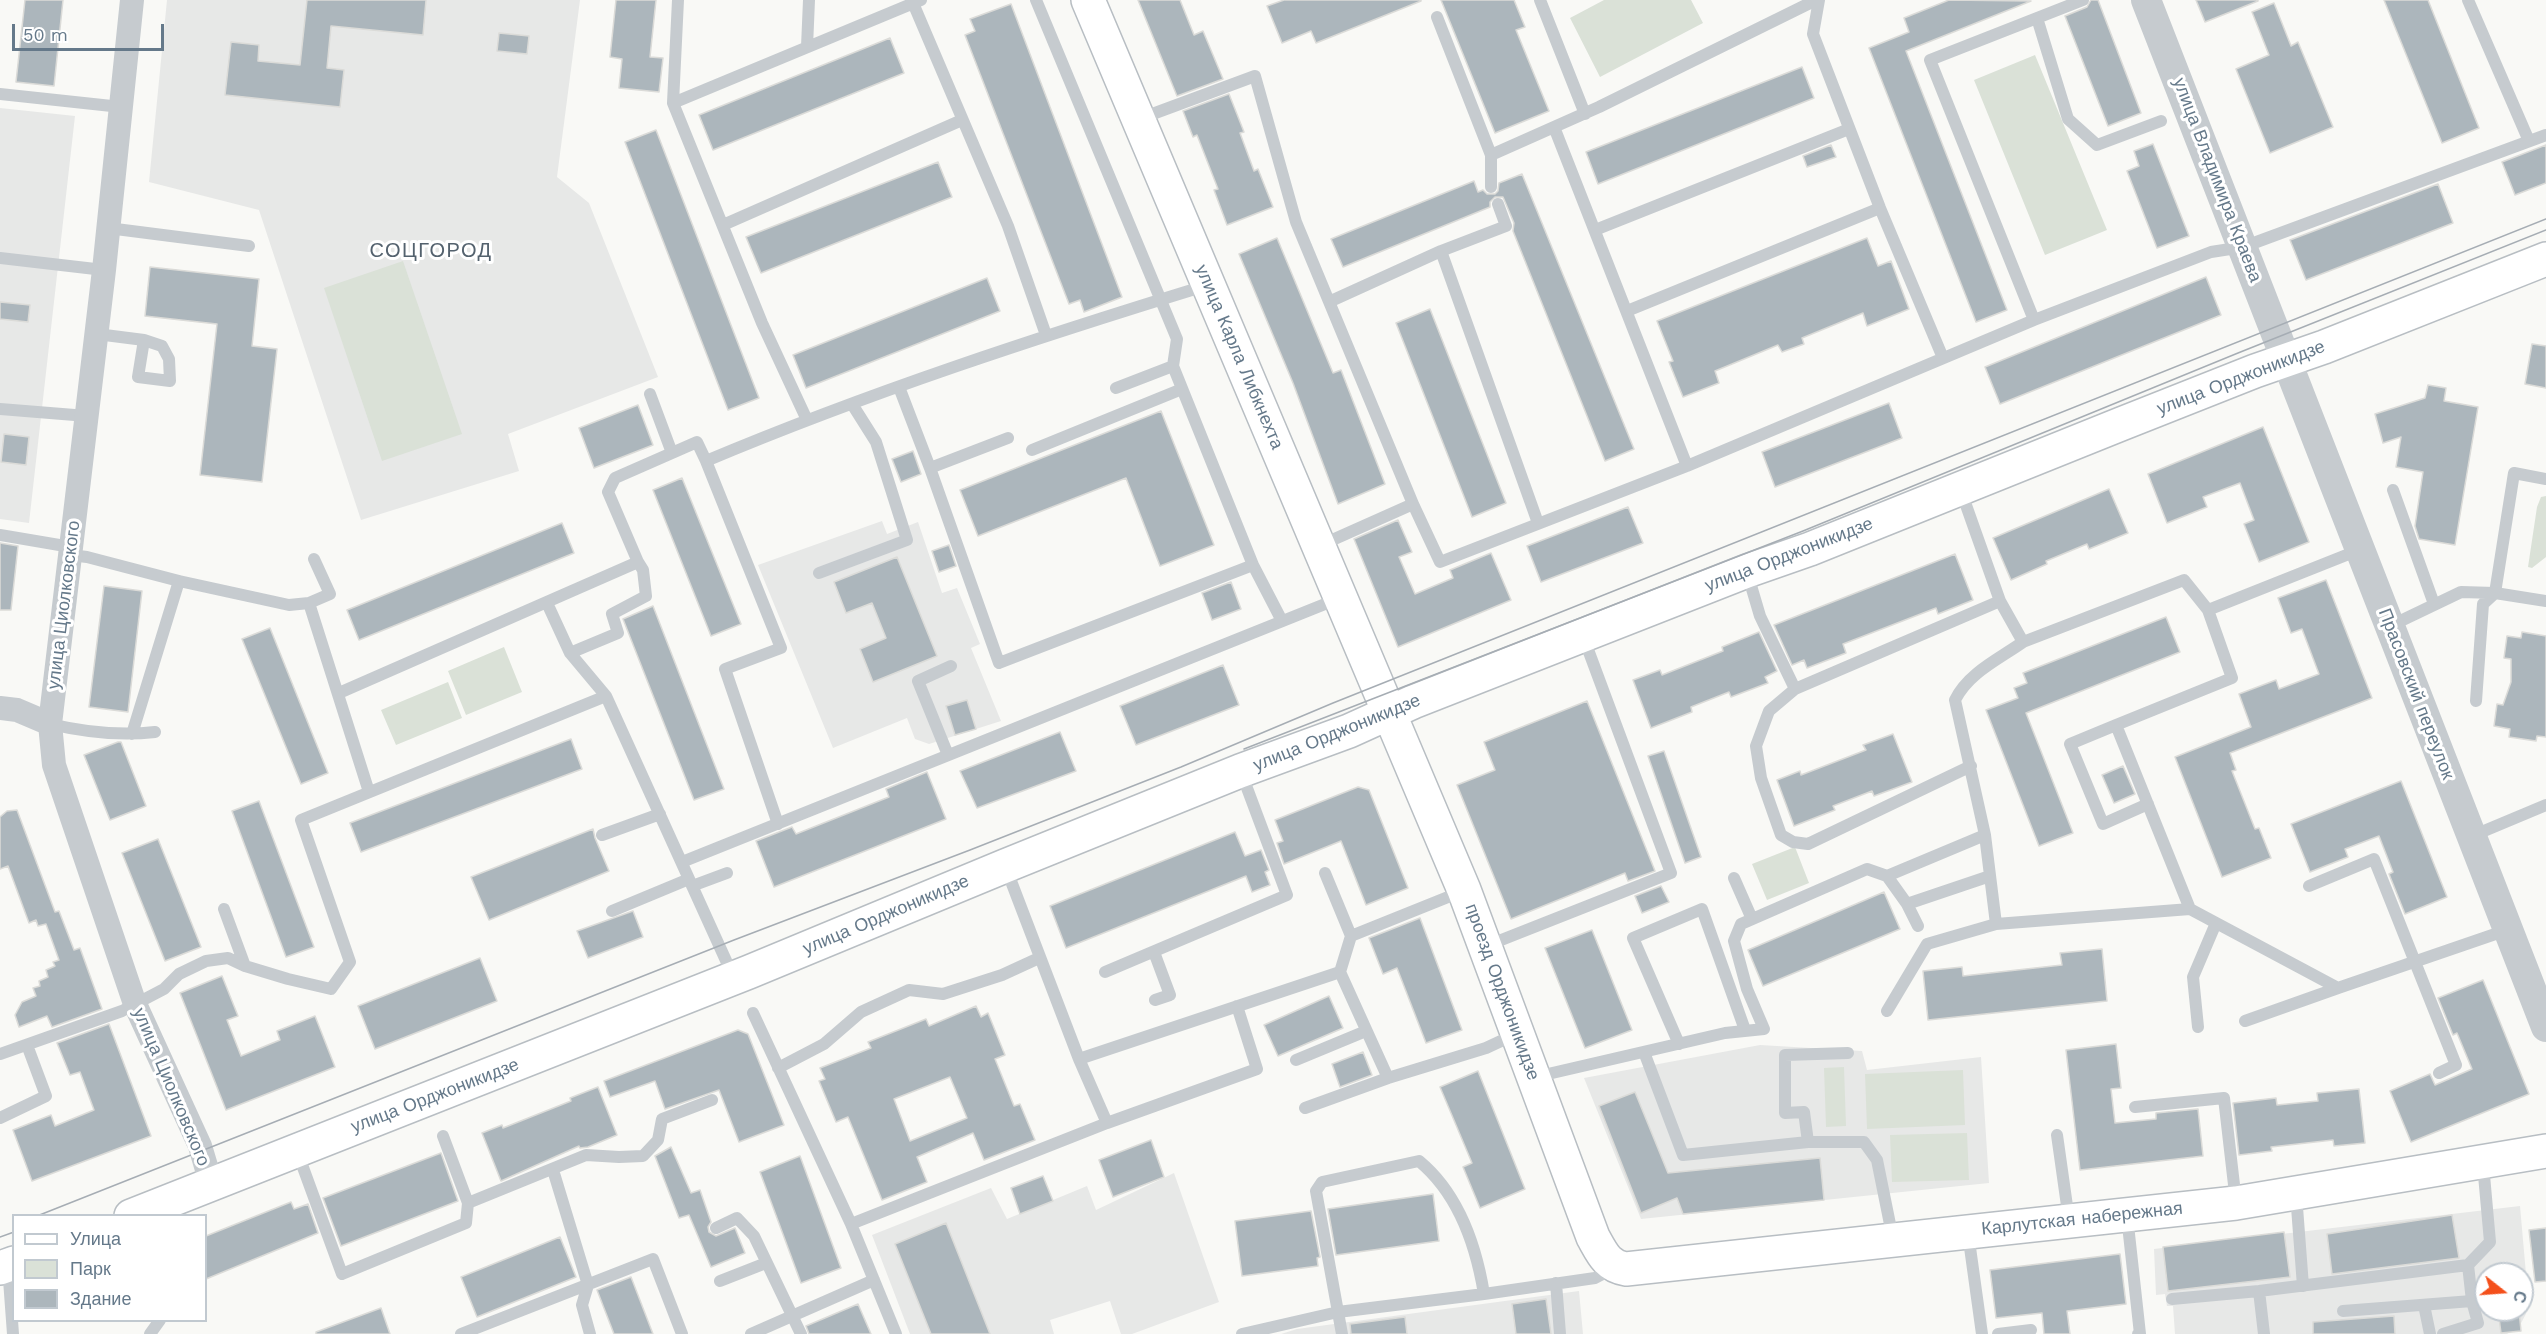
<!DOCTYPE html>
<meta charset="utf-8">
<style>
body{margin:0}
#map{position:relative;width:2546px;height:1334px;overflow:hidden;background:#f9f9f6;font-family:"Work Sans",sans-serif}
canvas{display:block}
.legend{position:absolute;left:12px;top:1214px;width:195px;height:108px;box-sizing:border-box;background:#fff;border:2px solid #c1c9d0;margin:0;padding:8px 10px;list-style:none;font-size:18px;color:#65798a}
.legend li{display:flex;align-items:center;gap:12px;height:30px}
.legend b{width:30px;border:2px solid #c1c9d0}
.north{position:absolute;left:2474px;top:1262px;width:60px;height:60px;box-sizing:border-box;background:#fff;border:2px solid #c1c9d0;border-radius:50%;rotate:107deg;font-size:16px;font-weight:700;line-height:24px;text-align:center;color:#65798a}
.north::after{content:'';display:block;margin:auto;width:21px;height:27px;background:#f4501b;clip-path:polygon(50% 0,100% 100%,50% 72%,0 100%)}
.scale{position:absolute;left:12px;top:24px;width:152px;height:27px;box-sizing:border-box;border:3px solid #65798a;border-top:0;padding-left:8px;font-size:18px;line-height:21px;white-space:nowrap;color:#65798a;-webkit-text-stroke:4px #fff;paint-order:stroke}
</style>
<div id="map">
<canvas width="2546" height="1334"></canvas>
<ul class="legend">
<li><b style="height:8px;background:#fff"></b>Улица</li>
<li><b style="height:16px;background:#dae1d7"></b>Парк</li>
<li><b style="height:16px;background:#acb6bc"></b>Здание</li>
</ul>
<div class="north">С</div>
<div class="scale">50 m</div>
</div>
<script>
const ctx = document.querySelector('canvas').getContext('2d');
ctx.lineJoin = 'round';
function fill(path, color) {
  ctx.fillStyle = color;
  ctx.fill(path, 'evenodd');
}
function trace(path, color, width, dash) {
  ctx.strokeStyle = color;
  ctx.lineWidth = width;
  ctx.lineCap = dash ? 'butt' : 'round';
  ctx.setLineDash(dash || []);
  ctx.stroke(path);
}
function write(font, color, halo, rows, align = 'center') {
  ctx.font = font + ' "Work Sans",sans-serif';
  ctx.lineWidth = 6;
  ctx.setLineDash([]);
  ctx.textBaseline = 'middle';
  ctx.strokeStyle = halo;
  ctx.fillStyle = color;
  for (const [text, x, y, turn = 0] of rows) {
    ctx.save();
    ctx.translate(x, y);
    ctx.rotate((+turn || 0) * Math.PI / 180);
    ctx.textAlign = isNaN(turn) ? turn : align;
    if (halo) ctx.strokeText(text, 0, 0);
    ctx.fillText(text, 0, 0);
    ctx.restore();
  }
}
const built = new Path2D(`
 M167,0H580L557,177L589,203L658,377L508,434L519,471L361,520L259,210L149,182Z
 M0,108L75,116L29,523L0,519Z
 M882,521L887,534L918,522L942,593L957,588L980,644L971,648L1001,721L929,744L915,739L907,718L833,748L758,565Z
 M1760,1045L1862,1051L1867,1070L1981,1057L1989,1183L1641,1219L1584,1078Z
 M1174,1173L1219,1302L1132,1334H1121L1110,1301L1050,1320L1054,1334H910L872,1235L991,1188L1007,1219L1087,1186L1096,1210Z
 M2520,1206L2529,1308L2519,1327L2507,1334H2175L2173,1306H2167L2165,1294L2156,1295L2154,1249ZM2486,1274H2522V1310H2486Z
 M1579,1291L1583,1334H1281L1297,1329Z`);
const green = new Path2D(`
 M1604,0H1691L1703,23L1600,77L1570,18Z
 M2035,55L2107,230L2045,255L1974,80Z
 M403,261L462,434L382,461L324,288Z
 M2546,496V557L2532,568L2528,567L2537,507L2541,497Z
 M504,647L522,692L466,715L448,671Z
 M448,682L462,718L396,745L381,710Z
 M1795,847L1809,883L1767,900L1752,864Z
 M1844,1067L1846,1126L1826,1127L1824,1068Z
 M1963,1070L1965,1125L1867,1129L1865,1074Z
 M1967,1133L1969,1180L1892,1182L1890,1135Z`);
const building = new Path2D(`
 M25,0H63L54,86L16,82Z
 M307,0H426L423,35L331,26L327,68L344,70L340,107L225,95L231,42L259,45L258,61L300,65Z
 M616,0H656L650,57L663,58L659,92L619,88L622,59L610,57Z
 M1138,0H1180L1194,35L1203,31L1223,79L1177,96Z
 M1284,0H1421V1L1316,43L1311,31L1282,43L1267,6Z
 M1441,0H1514L1525,27L1516,30L1549,111L1495,133Z
 M1949,0L2031,1L1906,51L2007,310L1976,322L1869,48L1909,32L1904,18Z
 M2091,0H2098L2141,113L2108,126L2065,16L2087,7Z
 M2196,0H2258V1L2205,22Z
 M2384,0H2428L2479,128L2442,143Z
 M2274,3L2291,46L2298,42L2333,127L2270,153L2236,69L2269,55L2252,12Z
 M1011,4L1122,297L1084,312L1080,300L1069,304L965,35L975,31L970,19Z
 M499,33L529,36L527,54L497,51Z
 M890,38L904,73L713,150L699,115Z
 M1802,67L1814,98L1598,184L1586,152Z
 M1229,94L1244,132L1240,133L1254,171L1258,169L1273,207L1227,225L1214,190L1218,189L1197,135L1193,137L1183,111Z
 M656,130L759,398L728,410L625,142Z
 M2153,144L2189,236L2157,248L2127,171L2139,166L2134,151Z
 M1831,145L1836,157L1807,167L1803,156Z
 M2546,145V183L2515,195L2502,162Z
 M938,162L952,197L761,273L746,237Z
 M1522,174L1634,449L1605,461L1513,231L1514,223L1503,197H1495L1490,202V207L1343,267L1331,239L1474,181L1478,192L1483,190L1487,194H1495L1498,191L1499,183Z
 M2438,184L2453,223L2306,280L2290,240Z
 M1277,238L1333,373L1341,370L1385,484L1338,504L1293,383L1239,254Z
 M1867,238L1878,266L1891,261L1909,309L1867,326L1863,313L1802,338L1804,344L1782,352L1778,345L1715,371L1719,383L1683,397L1669,362L1673,361L1657,321Z
 M150,267L259,279L252,346L277,349L262,482L200,475L217,324L145,316Z
 M2206,277L2221,315L2000,404L1985,367Z
 M987,278L1000,311L806,388L793,355Z
 M0,302L30,305L28,322L0,319Z
 M1430,309L1506,503L1472,517L1396,323Z
 M2532,344L2546,346V388L2525,384Z
 M2428,385L2446,388L2444,401L2478,407L2455,545L2419,539L2415,526L2423,472L2396,467L2401,437L2383,443L2375,414L2425,398Z
 M1889,403L1902,438L1775,487L1762,452Z
 M638,405L653,445L594,468L579,428Z
 M1161,411L1214,545L1160,566L1126,478L978,536L960,490Z
 M2263,427L2309,542L2259,562L2244,524L2254,520L2240,483L2203,497L2207,507L2167,523L2148,474Z
 M4,434L29,437L26,465L1,462Z
 M913,451L921,474L901,482L892,459Z
 M682,478L741,624L711,636L653,490Z
 M2109,489L2128,533L2089,549L2087,544L2046,561L2047,564L2011,580L1993,538Z
 M1628,507L1643,543L1541,582L1527,546Z
 M1398,520L1412,552L1399,557L1415,594L1453,578L1450,570L1491,553L1511,600L1398,647L1354,539Z
 M562,523L574,553L359,640L347,610Z
 M0,543L18,546L11,610H0Z
 M949,545L956,566L939,572L932,551Z
 M1955,554L1973,600L1938,614L1936,608L1843,644L1846,653L1807,668L1804,660L1792,665L1774,625Z
 M897,557L937,656L873,682L860,649L886,638L872,603L846,613L834,582Z
 M2326,580L2372,698L2230,753L2236,770L2232,771L2255,829L2259,828L2271,858L2222,877L2175,757L2251,727L2239,694L2276,680L2279,689L2319,674L2302,629L2291,633L2278,598Z
 M1231,582L1241,609L1212,620L1202,593Z
 M104,586L142,591L128,712L89,707Z
 M653,606L724,789L694,800L623,619Z
 M2166,617L2180,652L2026,713L2073,833L2039,846L1986,710L2018,698L2014,688L2027,683L2023,673Z
 M270,628L328,773L301,784L242,639Z
 M1759,632L1777,671L1765,677L1768,683L1731,697L1729,692L1691,707L1692,712L1651,728L1633,680L1660,670L1662,675L1723,651L1722,647Z
 M2522,632L2546,636V737L2537,736L2536,741L2509,737L2510,729L2494,726L2497,704L2503,705L2511,682V659L2504,658L2507,636L2521,638Z
 M1223,665L1239,705L1136,745L1120,706Z
 M967,700L976,729L955,735L946,706Z
 M1587,701L1655,871L1628,881L1625,873L1511,919L1457,785L1495,770L1484,742Z
 M1060,732L1076,771L977,808L960,771Z
 M1893,734L1912,782L1874,796L1872,791L1833,806L1835,810L1794,826L1777,780L1800,771L1801,775L1866,750L1863,745Z
 M571,739L582,769L361,852L350,823Z
 M118,742H121L146,806L110,820L84,755Z
 M1664,751L1701,857L1685,863L1648,756Z
 M2123,766L2135,794L2114,803L2102,775Z
 M927,772L946,819L774,887L756,841L792,827L796,834L889,797L886,789Z
 M2401,781L2447,897L2405,914L2389,874L2393,872L2379,836L2345,849L2348,857L2310,872L2291,824Z
 M1358,787L1369,790L1408,888L1366,905L1341,841L1284,864L1277,843L1283,841L1275,820Z
 M259,801L314,947L286,957L232,811Z
 M17,810L55,912L59,911L74,950L80,948L102,1009L52,1027L47,1016L19,1027L15,1015L22,1002L36,996L33,988L40,986L39,981L48,977L46,970L55,966L53,962L59,960L46,924L38,926L36,920L29,923L8,866L0,869V817L7,811Z
 M593,829L595,838L609,871L489,920L471,877Z
 M1235,832L1245,856L1261,850L1269,870L1265,872L1270,885L1252,892L1246,876L1066,948L1050,906Z
 M158,839L201,947L165,961L122,853Z
 M1661,886L1669,902L1642,913L1635,896Z
 M1884,892L1900,929L1763,986L1748,950Z
 M633,911L643,937L588,958L577,931Z
 M1420,918L1462,1030L1426,1043L1397,968L1383,974L1369,938Z
 M1592,930L1632,1030L1585,1048L1545,948Z
 M2102,949L2107,1001L1928,1020L1923,971L1962,967L1963,976L2062,965L2060,953Z
 M480,958L497,1001L375,1049L358,1006Z
 M222,976L238,1016L227,1020L241,1056L280,1040L277,1031L315,1016L335,1067L226,1110L180,993Z
 M2483,980L2529,1094L2411,1142L2390,1091L2430,1074L2435,1085L2472,1069L2457,1033L2453,1035L2438,998Z
 M1329,996L1343,1028L1278,1056L1264,1025Z
 M976,1006L981,1017L988,1013L1005,1055L995,1059L1014,1106L1020,1104L1035,1140L984,1160L973,1133L917,1157L927,1182L882,1200L848,1117L836,1122L819,1081L825,1079L820,1068L871,1048L868,1042L926,1019L929,1026ZM950,1077L967,1118L910,1141L894,1099Z
 M109,1024L151,1136L32,1181L13,1130L51,1115L55,1126L94,1110L80,1072L70,1075L57,1043Z
 M738,1030L748,1034L784,1125L739,1142L719,1090L665,1109L655,1081L610,1097L604,1081Z
 M2116,1044L2121,1088L2111,1089L2115,1123L2156,1119V1113L2198,1109L2203,1156L2080,1170L2066,1050Z
 M1363,1052L1372,1075L1340,1087L1332,1064Z
 M1478,1071L1525,1189L1480,1208L1463,1167L1472,1163L1440,1087Z
 M598,1087L617,1135L588,1147L580,1148L579,1146L501,1181L482,1133L502,1125L503,1128L571,1101L570,1098Z
 M2359,1089L2365,1143L2334,1146L2333,1140L2271,1147L2272,1151L2239,1155L2233,1103L2276,1098L2277,1105L2318,1101L2317,1093Z
 M1635,1092L1668,1173L1820,1158L1824,1200L1683,1214L1677,1198L1641,1213L1599,1106Z
 M1151,1140L1164,1177L1113,1197L1099,1160Z
 M671,1147L691,1193L700,1190L711,1222L708,1227L709,1232L716,1236L735,1228L745,1253L711,1267L689,1215L679,1218L655,1156Z
 M441,1153L458,1201L341,1246L323,1198Z
 M800,1156L841,1268L801,1283L760,1172Z
 M1043,1176L1053,1201L1020,1214L1011,1188Z
 M1433,1194L1439,1241L1336,1255L1328,1209Z
 M291,1202L294,1209L308,1204L318,1233L206,1279V1236Z
 M1311,1211L1320,1257L1317,1258L1318,1266L1242,1276L1235,1221Z
 M2452,1215L2459,1258L2332,1274L2327,1234Z
 M946,1223L990,1334H931L895,1244Z
 M2546,1228V1281L2535,1282L2529,1230Z
 M2284,1232L2290,1277L2168,1291L2163,1247Z
 M560,1237L576,1277L477,1317L461,1277Z
 M2120,1254L2126,1304L2067,1311L2070,1334H2044L2042,1313L1996,1318L1990,1270Z
 M631,1277L653,1334H614L597,1290Z
 M1546,1299L1551,1334H1516L1512,1304Z
 M858,1304L871,1334H809L806,1326Z
 M381,1308L390,1334H316V1332Z
 M2498,1310H2519L2521,1331L2501,1333Z
 M2394,1316L2395,1334H2313V1322Z
 M1405,1317L1407,1334H1351L1350,1324Z`);
const service = new Path2D(`
 M1036,0L1177,339L1173,366L1253,565L1282,621
 M1540,0L1585,114
 M1819,0L1813,34L1880,208L1943,358
 M2468,0L2529,141
 M913,3L1008,226L1046,335
 M1437,17L1491,155
 M2037,18L2068,119L2097,145L2161,121
 M807,47L809,0
 M0,94L121,107
 M673,103L678,0
 M1139,119L1255,76L1296,222L1413,504L1440,562L1687,466L2034,320L2211,252L2243,247L2546,135
 M1554,127L1687,466
 M1491,187V155L1599,107L1816,0
 M723,225L962,120
 M108,228L249,246
 M1595,230L1849,129
 M1441,251L1506,226L1498,204
 M0,258L104,270
 M1331,301L1441,251L1538,523
 M1627,311L1880,208
 M2034,320L1930,60L2083,0
 M97,334L144,340L162,346L169,359L170,381L138,377L144,340
 M899,387L930,468
 M1116,388L1173,366
 M650,394L672,453
 M0,409L87,416
 M807,420L762,323L673,103L921,0
 M1008,438L930,468L999,663L1253,565
 M1032,450L1182,389
 M2546,479L2514,473L2495,593L2546,601
 M2393,490L2434,604
 M1961,491L2000,601L2023,642L2184,580L2208,610L2359,550
 M0,535L71,547
 M1321,545L1413,504
 M70,555L87,557L179,581L289,605L309,603L330,594L314,559
 M1747,572L1760,616L1795,689L2000,601
 M819,573L907,540L876,442L852,404
 M309,603L369,792
 M547,603L570,653L606,696L733,976
 M2208,610L2232,678L2116,725L2190,909L2338,988L2507,930
 M2390,626L2461,592L2495,593L2483,604L2476,701
 M2023,642C1999,659 1968,673 1955,700L1985,835L1996,924L2190,909
 M570,653L618,633L612,614L646,596L643,570L638,562
 M1795,689L1769,711L1756,746L1761,778L1781,835L1793,842L1808,844L1971,766
 M339,693L638,562L608,492L615,478L697,442L706,461
 M50,724C84,732 120,736 155,732
 M2116,725L2070,744L2103,824L2148,804
 M132,734L179,581
 M948,755L918,681L951,666
 M778,824L725,669L781,648L706,461C870,392 1039,337 1208,285
 M602,835L660,814
 M2472,836L2546,805
 M682,862L1340,598
 M1006,868L1079,1059L1107,1123
 M1325,873L1351,936
 M1887,876L1907,904L1918,926
 M1734,878L1752,919
 M692,886L727,873
 M2309,886L2374,859L2456,1065L2439,1073
 M1907,904L1990,876
 M224,909L245,966L288,979L331,989L350,962L301,820L606,696
 M612,911L689,879
 M1486,946L1671,873L1583,636
 M1154,952L1170,995L1155,1000
 M1105,972L1287,895L1241,772
 M1887,1011L1927,944L1996,924
 M753,1013L851,1224L896,1334
 M2245,1021L2338,988
 M2198,1027L2193,977L2216,923
 M1679,1044L1633,938L1702,909L1745,1030
 M1644,1052L1683,1155L1808,1142
 M1848,1053L1785,1055V1113L1804,1112L1808,1142H1864L1877,1160L1893,1239
 M0,1054L122,1011L164,989L179,974L206,961L228,958L245,966
 M1079,1059L1340,972
 M1296,1060L1366,1031
 M778,1068L824,1044L861,1012L909,990L943,994L1002,975L1039,958
 M1535,1077L1725,1033L1764,1029L1747,989L1734,941L1741,924L1867,869L1887,876L1985,835
 M1388,1078L1340,972L1351,936L1463,891
 M2135,1107L2224,1098L2236,1202
 M1305,1108L1388,1078L1486,1048L1516,1034
 M0,1118L46,1096L27,1045
 M2057,1135L2069,1220
 M443,1136L468,1203
 M297,1151L342,1274L466,1223L468,1203L586,1155L619,1157L643,1156L658,1140L662,1119L712,1100
 M553,1170L588,1285L582,1305L590,1334
 M2296,1194L2303,1286
 M2127,1216L2140,1334H2138
 M851,1224L1107,1123L1257,1069L1237,1006
 M716,1228L737,1218L754,1236L801,1334
 M1968,1233L1982,1334
 M8,1266L13,1334
 M720,1281L766,1263
 M1556,1283L1560,1334
 M2259,1291L2264,1334
 M2172,1299L2259,1291L2468,1265L2490,1242L2483,1164
 M2424,1305L2430,1334
 M2343,1311L2472,1301L2468,1265
 M150,1334L160,1320
 M461,1334L653,1259L682,1334
 M751,1334L874,1280
 M1242,1334L1338,1312L1484,1294L1595,1278L1614,1268
 M1342,1334L1316,1191L1322,1182L1419,1161C1459,1194 1476,1245 1484,1294
 M1998,1334L2031,1330
 M2443,1334L2478,1323L2472,1301`);
const minor = new Path2D(`
 M132,0L104,270L50,724L54,765L135,1004L200,1146L211,1183
 M0,708L17,710L50,724`);
const tertiary = new Path2D(`
 M2146,0L2546,1027`);
const secondary = new Path2D(`
 M1088,0L1464,890L1593,1237C1602,1253 1607,1266 1626,1269L2236,1203L2546,1151
 M131,1216L749,972L1005,866L1240,771L1349,731L1413,702L1747,571L1810,549L2121,424L2255,371L2324,347L2546,259
 M0,1268L14,1263`);
const tram = new Path2D(`
 M1244,749L1803,531L2238,353L2546,230
 M37,1216L734,940L970,850L1181,767L1333,703L2546,219
 M0,1237L14,1232`);
const streetNames = [
 ["улица Владимира Краева",2217,180,69],
 ["улица Карла Либкнехта",1239,357,67],
 ["улица Орджоникидзе",2241,378,-21],
 ["улица Орджоникидзе",1789,555,-21],
 ["улица Циолковского",64,605,-83],
 ["Прасовский переулок",2416,694,69],
 ["улица Орджоникидзе",1337,733,-22],
 ["улица Орджоникидзе",886,915,-23],
 ["проезд Орджоникидзе",1502,992,70],
 ["улица Циолковского",171,1087,67],
 ["улица Орджоникидзе",435,1096,-21],
 ["Карлутская набережная",2082,1219,-6]
];
const neighbourhoodNames = [
 ["СОЦГОРОД",431,251]
];
fill(built, '#e7e8e7');
fill(green, '#dae1d7');
fill(building, '#acb6bc');
trace(building, '#dbdbd8', 1.5);
trace(secondary, '#b8bec3', 36);
trace(service, '#c6cbcf', 12);
trace(minor, '#c6cbcf', 24);
trace(tertiary, '#c6cbcf', 30);
trace(secondary, '#fff', 33);
trace(tram, '#a6adb4', 1.5);
write('18px', '#65798a', '#fff', streetNames);
ctx.letterSpacing = '1.5px';
write('20px', '#54626e', '#fff', neighbourhoodNames);
ctx.letterSpacing = '0px';
</script>
